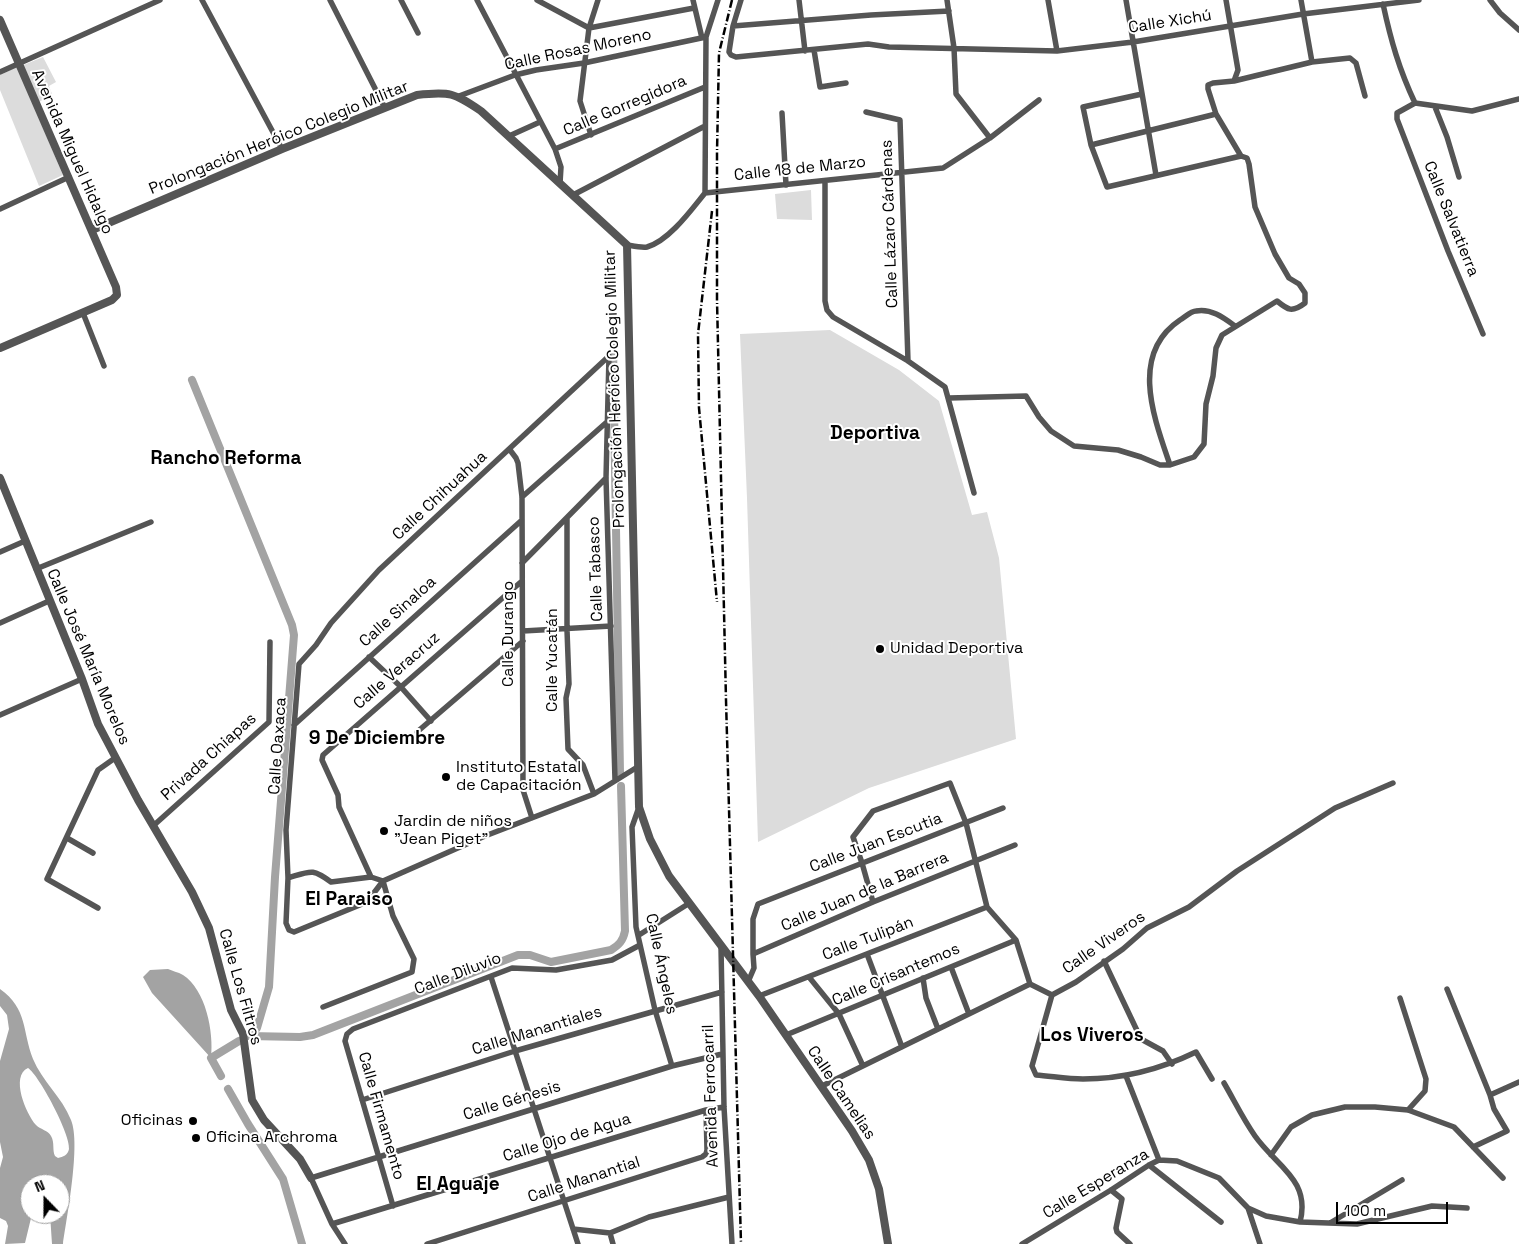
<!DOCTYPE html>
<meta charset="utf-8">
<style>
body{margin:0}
#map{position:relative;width:1519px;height:1244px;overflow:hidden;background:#fff;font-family:"Space Grotesk",sans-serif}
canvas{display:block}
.north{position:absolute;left:20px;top:1174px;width:50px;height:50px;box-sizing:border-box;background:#fff;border:1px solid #999;border-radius:50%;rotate:338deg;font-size:14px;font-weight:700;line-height:20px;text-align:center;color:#000}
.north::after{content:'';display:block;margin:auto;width:18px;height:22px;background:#000;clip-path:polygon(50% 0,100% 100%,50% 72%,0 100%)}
.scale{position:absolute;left:1336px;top:1202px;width:112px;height:22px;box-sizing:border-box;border:2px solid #000;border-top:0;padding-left:6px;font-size:15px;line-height:18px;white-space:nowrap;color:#000;-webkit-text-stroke:4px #fff;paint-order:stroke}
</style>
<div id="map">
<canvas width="1519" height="1244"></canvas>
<div class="north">N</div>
<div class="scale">100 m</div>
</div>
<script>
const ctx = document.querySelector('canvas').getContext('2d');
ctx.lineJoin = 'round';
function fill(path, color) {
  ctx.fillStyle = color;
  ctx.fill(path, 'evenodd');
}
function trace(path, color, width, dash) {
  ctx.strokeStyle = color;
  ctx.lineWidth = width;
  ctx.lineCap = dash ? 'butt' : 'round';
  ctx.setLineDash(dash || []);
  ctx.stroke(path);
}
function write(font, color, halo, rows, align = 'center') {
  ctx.font = font + ' "Space Grotesk",sans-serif';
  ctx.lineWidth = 4;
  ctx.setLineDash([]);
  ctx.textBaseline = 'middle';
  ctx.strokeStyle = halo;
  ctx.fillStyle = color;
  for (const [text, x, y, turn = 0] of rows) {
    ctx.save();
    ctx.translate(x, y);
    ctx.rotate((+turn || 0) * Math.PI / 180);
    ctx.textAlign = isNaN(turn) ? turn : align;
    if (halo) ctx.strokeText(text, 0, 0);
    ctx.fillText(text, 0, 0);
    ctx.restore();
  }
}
const green = new Path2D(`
 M43,57L56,82L49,86L52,94L36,104L21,66Z
 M17,67L63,175L39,186L0,90V75Z
 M811,190L812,220L777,219L775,194Z
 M830,330L899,370L939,401L972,515L987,512L999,558L1016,739L869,788L758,842L747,498L740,334Z`);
const water = new Path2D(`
 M168,969C172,971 178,972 183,975C206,990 214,1032 211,1058L152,993L143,977L150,970Z
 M0,989C28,1009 22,1031 33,1059C42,1081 62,1097 71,1120C81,1144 67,1216 63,1244H52L50,1214H60V1184H30V1214H32L25,1243L5,1244L8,1226L6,1221L0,1218V1168L3,1157L0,1142V1061L9,1029L7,1015L0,1006ZM28,1068C39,1075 71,1135 69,1149C68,1155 63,1157 58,1158L55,1156C52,1150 55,1143 51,1136C48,1130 41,1130 36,1125C26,1114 10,1076 28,1068Z`);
const canal = new Path2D(`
 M613,345L620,773
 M192,380L292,625L294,635L275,877L269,987L257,1028L250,1036
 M249,1036L300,1037L313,1035L518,955H530L551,962L611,950C619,945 623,941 625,931L621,786
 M221,1076L211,1058L239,1041
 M228,1089L248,1124L283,1179L302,1244`);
const minor = new Path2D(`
 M202,0L282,149
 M330,0L385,108
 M401,0L418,33
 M477,0L555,149L561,167L560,183
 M537,0L589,28L694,8
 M693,0L702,38
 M741,0L733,26L729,52L731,55L736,57L868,44L889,47L1057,51L1133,42L1303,14L1419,0
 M799,0L805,51
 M947,0L954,48L956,94L990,138
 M1048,0L1057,51
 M1126,0L1156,175
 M1226,0L1238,70L1234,81
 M1301,0L1312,62
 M1490,0L1500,13L1519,30
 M1383,4C1391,41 1399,69 1415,103
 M733,26L871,15L949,11
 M814,50L820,87L846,83
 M0,72L160,0
 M1142,94L1083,107L1091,145L1107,187L1241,156
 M459,96L515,75L536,70L584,63L706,37
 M1435,107L1447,137L1459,177
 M866,112L900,120L908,361
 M782,113L786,185
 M591,135L580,101L589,28L598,0
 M509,136L540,122
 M1091,145L1216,114
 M555,149L705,87
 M825,181V301L827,310L833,317L908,361L945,387L974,493
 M705,193L706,37L718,0
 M573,195L705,126
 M0,209L69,177
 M627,245C633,246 642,248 647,247C669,241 692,209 705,193L943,168L990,138L1039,100
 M83,313L104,366
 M1483,334L1448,251L1397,119V113L1415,103L1472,111L1519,99
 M609,356L379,570L331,623L316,645L299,664L286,830L288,878L286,923L289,930L294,932L367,902L383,881L485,836L594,794L639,766
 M609,356L606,478L615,780
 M949,398L1026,396L1039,417L1051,431L1074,446L1118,450L1141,457L1160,465H1170L1194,457L1204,444L1206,404L1213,376L1216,348L1222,335L1277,301C1288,310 1292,313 1305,303V293L1299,284L1289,278L1275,254L1255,207L1249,164L1247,158L1241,156L1216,114L1208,89V85L1213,83L1234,81L1312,62L1350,58L1356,63L1365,96
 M510,450L516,458L518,463L522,497L523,790L532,818
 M1170,465C1154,418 1129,354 1180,320C1185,317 1191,311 1196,311C1211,308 1224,318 1235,326
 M522,497L608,421
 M567,519V630L569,684L566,698L568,749L583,765L594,794
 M0,552L25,541
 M522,563L606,478
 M36,569L151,522
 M0,623L49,601
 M523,631L611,626
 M369,657L400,686L431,721
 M0,715L82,679
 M294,725L522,520
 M417,732L523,641
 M639,807L632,827L636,927L655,1010L672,1066
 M153,826L269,722L270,642
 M67,838L93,853
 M371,877L339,807L338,795L322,760L323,755L522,581
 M288,878C311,871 312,868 331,882L371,877L383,881
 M873,902L862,863L853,837L873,811L950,783L966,823L987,907L1016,940L1030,984
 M98,908L47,879L98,770L115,758
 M639,935L688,904
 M721,947L724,1107L732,1244
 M753,954V919L758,904L1003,808
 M867,954L902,1047
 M1104,961L1141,1039L1163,1051L1172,1064
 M951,967L969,1014
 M491,977L578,1244
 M809,977L839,1014L863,1066
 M923,978L926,998L938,1029
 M748,982L754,968L753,954L873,902L1015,845
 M1447,989L1490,1095L1494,1109L1507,1131L1473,1147
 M1052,995L1032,1066L1036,1075C1051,1076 1067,1079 1083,1079C1123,1079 1161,1069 1196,1052L1212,1079
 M759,996L987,907
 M1400,998L1426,1079L1425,1091L1408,1110
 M323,1007L412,972L414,959L393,916L383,881
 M786,1035L1016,940
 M1126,1076L1159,1160
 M1224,1083C1234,1100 1243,1119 1255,1136C1276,1166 1311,1180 1300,1222
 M822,1086L1030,984L1052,995L1076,982L1123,949L1147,928L1189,907L1237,871L1335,808L1393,783
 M1490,1095L1519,1082
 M362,1100L515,1051L722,992
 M1271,1155L1291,1127L1312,1115L1345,1107H1375L1408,1110L1454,1127L1503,1178
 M1149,1165L1221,1222
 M1111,1190L1122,1199L1116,1228L1117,1232L1130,1244
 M393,1206L345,1041L347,1034L353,1029L512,968L556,970L612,960L640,945
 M1248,1208L1260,1244
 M1330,1223L1402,1180
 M332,1224L706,1110L724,1107
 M573,1229L610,1233L649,1217L729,1197
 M610,1233L613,1244
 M345,1244L332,1224L311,1178L672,1066L722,1054
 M427,1244L702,1157L706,1154L707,1150L706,1110
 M1022,1244L1111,1190L1149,1165L1159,1160L1177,1161L1219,1178L1248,1208L1266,1216L1300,1222L1357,1224L1432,1206L1467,1208`);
const tertiary = new Path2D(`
 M0,20L116,287L117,295L112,300L0,348
 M92,230L282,149L417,95C450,91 454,93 481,111L627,245L639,807L650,839L669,876L759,996L852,1131L869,1160L879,1189L888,1244
 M0,478L82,679L98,724L138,800L192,892L209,928L231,1010L243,1034L252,1100L264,1120L300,1159L311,1178`);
const rail = new Path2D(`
 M732,0L719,53L717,153V300L726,700L741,1244
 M712,211L698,334L699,408L717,602`);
const markers = [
 [880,649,5,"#000"],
 [446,777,5,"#000"],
 [384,831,5,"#000"],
 [193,1121,5,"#000"],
 [196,1138,5,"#000"]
];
const streetNames = [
 ["Calle Xichú",1170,22,-9],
 ["Calle Rosas Moreno",578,50,-12],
 ["Calle Gorregidora",625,106,-23],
 ["Prolongación Heróico Colegio Militar",279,138,-22],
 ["Avenida Miguel Hidalgo",72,152,66],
 ["Calle 18 de Marzo",800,169,-6],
 ["Calle Salvatierra",1451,219,68],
 ["Calle Lázaro Cárdenas",890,224,-92],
 ["Prolongación Heróico Colegio Militar",615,389,-92],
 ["Calle Chihuahua",440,496,-43],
 ["Calle Tabasco",596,569,-92],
 ["Calle Sinaloa",398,612,-42],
 ["Calle Durango",509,634,-90],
 ["Calle José María Morelos",88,657,67],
 ["Calle Yucatán",553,660,-90],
 ["Calle Veracruz",397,671,-41],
 ["Calle Oaxaca",278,746,-86],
 ["Privada Chiapas",209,757,-42],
 ["Calle Juan Escutia",876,843,-21],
 ["Calle Juan de la Barrera",865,892,-23],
 ["Calle Tulipán",868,939,-21],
 ["Calle Viveros",1104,943,-35],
 ["Calle Ángeles",661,964,78],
 ["Calle Diluvio",458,974,-21],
 ["Calle Crisantemos",896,975,-23],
 ["Calle Los Filtros",240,987,74],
 ["Calle Manantiales",537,1031,-17],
 ["Calle Camelias",841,1093,56],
 ["Avenida Ferrocarril",711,1096,-92],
 ["Calle Génesis",512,1101,-17],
 ["Calle Firmamento",381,1116,74],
 ["Calle Ojo de Agua",567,1138,-17],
 ["Calle Manantial",584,1180,-18],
 ["Calle Esperanza",1096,1184,-31]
];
const poiNames = [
 ["Unidad Deportiva",890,649],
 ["Instituto Estatal",456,768],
 ["de Capacitación",456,786],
 ["Jardin de niños",394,822],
 ["\"Jean Piget\"",394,840],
 ["Oficinas",183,1121,"right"],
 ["Oficina Archroma",206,1138]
];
const quarterNames = [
 ["Deportiva",875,434],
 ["Rancho Reforma",226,459],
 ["9 De Diciembre",377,739],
 ["El Paraiso",349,900],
 ["Los Viveros",1092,1036],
 ["El Aguaje",458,1185]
];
fill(green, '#dcdcdc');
fill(water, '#a3a3a3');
trace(canal, '#a3a3a3', 8);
trace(minor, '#555', 5.5);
trace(tertiary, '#555', 8);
trace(rail, '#000', 2.5, [8, 2.5, 1, 2.5]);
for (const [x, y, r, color] of markers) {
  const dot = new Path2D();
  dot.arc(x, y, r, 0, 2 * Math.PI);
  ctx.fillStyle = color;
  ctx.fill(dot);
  trace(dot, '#fff', 2);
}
write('16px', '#000', '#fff', streetNames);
write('16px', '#000', '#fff', poiNames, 'left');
write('bold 19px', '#000', '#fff', quarterNames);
</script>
